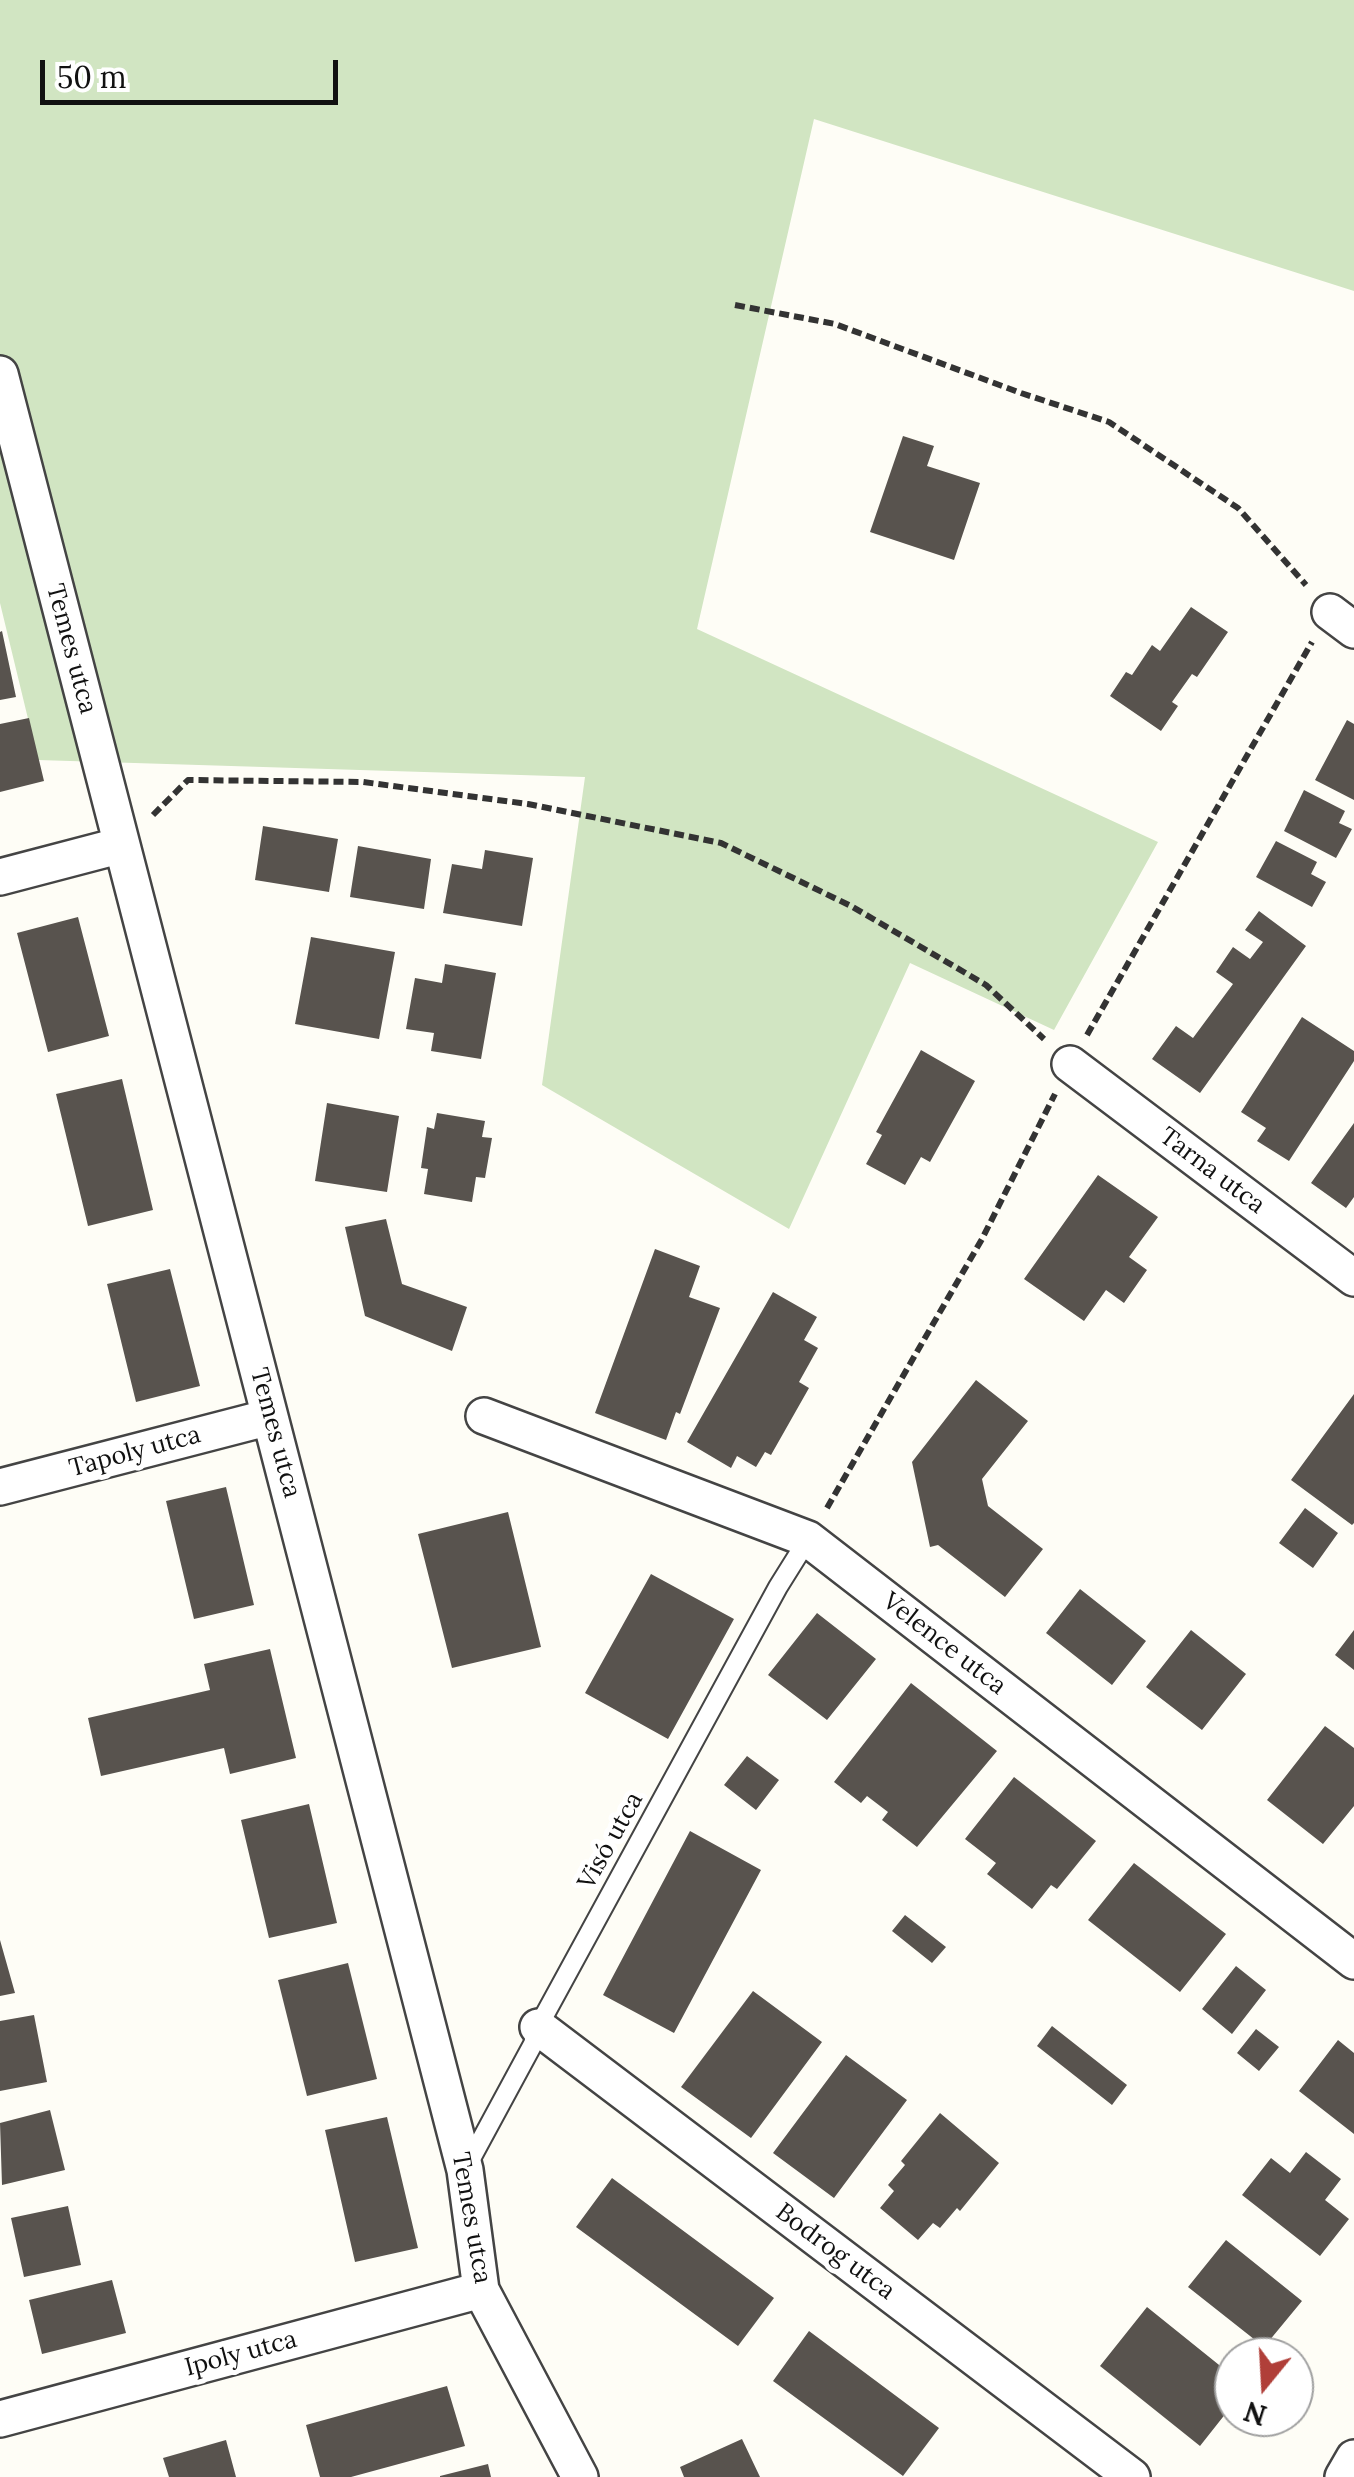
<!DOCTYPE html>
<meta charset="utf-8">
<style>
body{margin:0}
#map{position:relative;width:1354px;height:2477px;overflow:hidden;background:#fefdf6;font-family:Lora,serif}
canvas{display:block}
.north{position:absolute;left:1214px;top:2337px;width:100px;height:100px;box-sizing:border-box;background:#fff;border:2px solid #a0a0a0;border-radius:50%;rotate:198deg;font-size:28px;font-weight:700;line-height:40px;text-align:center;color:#111}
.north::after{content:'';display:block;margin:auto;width:35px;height:45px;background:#b03f39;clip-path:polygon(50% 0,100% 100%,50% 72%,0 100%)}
.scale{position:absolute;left:40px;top:60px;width:298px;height:45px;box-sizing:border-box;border:5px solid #111;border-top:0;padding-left:12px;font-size:30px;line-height:35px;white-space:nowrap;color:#111;-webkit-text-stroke:8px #fff;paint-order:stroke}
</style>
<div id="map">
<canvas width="1354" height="2477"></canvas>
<div class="north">N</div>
<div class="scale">50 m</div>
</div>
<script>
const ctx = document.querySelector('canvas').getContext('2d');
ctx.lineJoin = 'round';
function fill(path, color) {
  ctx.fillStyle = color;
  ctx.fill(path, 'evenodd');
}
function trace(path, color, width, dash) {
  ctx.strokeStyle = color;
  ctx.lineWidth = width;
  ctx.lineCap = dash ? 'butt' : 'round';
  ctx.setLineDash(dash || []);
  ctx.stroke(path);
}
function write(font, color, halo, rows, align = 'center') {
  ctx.font = font + ' Lora,serif';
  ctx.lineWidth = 10;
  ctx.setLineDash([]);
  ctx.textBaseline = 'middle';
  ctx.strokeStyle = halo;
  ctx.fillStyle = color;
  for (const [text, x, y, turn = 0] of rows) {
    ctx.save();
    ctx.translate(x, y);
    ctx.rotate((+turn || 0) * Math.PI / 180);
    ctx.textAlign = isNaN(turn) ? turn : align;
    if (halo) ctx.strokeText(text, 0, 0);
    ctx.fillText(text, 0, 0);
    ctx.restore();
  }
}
const green = new Path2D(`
 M0,0H1354V291L814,119L697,629L1158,842L1054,1030L910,963L789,1229L542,1085L585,777L38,760L0,603Z`);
const building = new Path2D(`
 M903,436L934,446L927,466L980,483L954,560L870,532Z
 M1191,607L1228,632L1197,677L1192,674L1172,702L1178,706L1161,731L1110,696L1126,672L1132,675L1152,645L1160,651Z
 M2,631L16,697L0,700V632Z
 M29,718L44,781L0,792V724Z
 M1347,720L1354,724V800L1315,780Z
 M1304,790L1345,811L1339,823L1352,829L1336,858L1284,831Z
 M263,826L338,839L329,892L255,880Z
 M1276,841L1317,862L1311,874L1326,882L1312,907L1256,877Z
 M358,846L431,859L424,909L350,897Z
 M485,850L533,858L522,926L443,913L452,864L482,869Z
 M1259,911L1306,946L1200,1093L1152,1059L1176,1026L1193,1038L1233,984L1216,972L1233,947L1250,959L1263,942L1245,930Z
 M78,917L109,1036L48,1052L17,933Z
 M311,937L395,952L379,1039L295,1024Z
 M445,964L496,973L481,1059L431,1051L434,1033L406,1029L415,978L442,983Z
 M1302,1017L1354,1051V1061L1289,1161L1257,1141L1266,1128L1241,1112Z
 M921,1050L975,1081L930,1162L921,1157L905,1185L866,1164L882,1135L876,1132Z
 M122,1079L153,1210L88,1226L56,1094Z
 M327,1103L399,1116L387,1192L315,1181Z
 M437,1113L485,1121L482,1137L492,1138L485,1178L476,1177L472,1202L424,1194L428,1169L421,1168L427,1127L434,1129Z
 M1354,1123V1197L1346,1208L1311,1183Z
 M1098,1175L1158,1217L1129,1257L1147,1270L1124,1303L1106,1290L1084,1321L1024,1279Z
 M386,1219L402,1284L467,1307L452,1351L365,1316L345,1227Z
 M655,1249L700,1266L689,1297L720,1308L680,1414L676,1412L666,1440L595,1413Z
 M170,1269L200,1386L136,1402L107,1284Z
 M773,1292L817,1317L804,1340L818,1348L799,1382L809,1388L771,1455L765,1452L756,1467L737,1456L731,1468L687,1442Z
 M976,1380L1028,1421L982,1479L988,1506L1043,1549L1005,1597L938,1545L930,1547L912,1462Z
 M1354,1394V1523L1352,1525L1291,1480Z
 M226,1487L254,1605L194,1619L166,1501Z
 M1305,1508L1338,1533L1313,1568L1279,1543Z
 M508,1512L541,1647L452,1668L418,1534Z
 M651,1574L734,1619L668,1739L585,1693Z
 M1080,1589L1146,1641L1112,1685L1046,1633Z
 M817,1613L876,1659L827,1720L768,1675Z
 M1191,1630L1246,1674L1202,1730L1146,1687Z
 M1354,1630V1670L1335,1655Z
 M270,1649L296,1758L230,1774L224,1748L101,1776L88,1718L210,1690L204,1664Z
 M911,1683L997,1751L917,1847L882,1820L888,1812L867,1796L861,1803L834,1782Z
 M1325,1726L1354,1748V1806L1323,1844L1267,1800Z
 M747,1756L779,1780L756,1810L724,1785Z
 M1014,1777L1096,1841L1057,1889L1051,1885L1032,1909L987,1874L996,1863L965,1839Z
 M309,1804L337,1923L269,1938L241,1820Z
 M690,1831L761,1870L674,2033L603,1995Z
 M1134,1863L1226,1934L1180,1992L1088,1920Z
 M905,1915L946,1947L932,1963L892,1931Z
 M0,1940L15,1993L0,1996Z
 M348,1963L377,2079L307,2096L278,1980Z
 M1236,1966L1266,1990L1232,2034L1202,2009Z
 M753,1991L822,2042L751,2138L681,2087Z
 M34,2015L47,2082L0,2091V2021Z
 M1052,2026L1127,2085L1112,2105L1037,2046Z
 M1256,2029L1279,2047L1259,2071L1237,2053Z
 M1338,2040L1354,2053V2134L1299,2091Z
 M846,2055L907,2100L834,2198L773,2153Z
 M50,2110L65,2170L2,2185L0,2123Z
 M940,2113L999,2163L960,2211L957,2208L940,2228L933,2223L918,2240L880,2208L894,2191L888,2185L905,2165L901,2161Z
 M387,2117L418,2248L355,2262L325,2130Z
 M1306,2152L1341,2179L1325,2200L1349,2219L1320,2256L1242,2195L1271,2158L1290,2173Z
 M612,2178L774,2298L738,2346L576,2227Z
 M68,2206L81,2265L24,2277L11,2218Z
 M1226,2240L1302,2301L1264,2347L1188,2287Z
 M112,2280L126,2333L42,2354L29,2300Z
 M1147,2307L1234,2377V2403L1200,2446L1100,2366Z
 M809,2331L939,2428L903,2476L773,2381Z
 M447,2386L465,2446L351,2477H320L306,2425Z
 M742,2439L760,2477H684L680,2467Z
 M226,2440L236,2477H169L163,2458Z
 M488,2464L491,2477H440V2476Z`);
const path = new Path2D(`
 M735,305L835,324L1021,393L1109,422L1238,508L1306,585
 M153,815L188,780L363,782L528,804L721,843L851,906L986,985L1044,1039
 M1087,1035L1312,642
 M827,1508L982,1239L1055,1094`);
const service = new Path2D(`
 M467,2166L533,2044L538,2027L778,1587L808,1539`);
const minor = new Path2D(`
 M0,374L465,2170L481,2290L580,2477
 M1330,612L1354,630
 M0,877L122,845
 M1070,1064L1354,1278
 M484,1416L808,1539L1354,1961
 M0,1487L270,1417
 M538,2027L1132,2477
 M0,2419L481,2290
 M1343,2477L1354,2458`);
const streetNames = [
 ["Temes utca",71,649,75],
 ["Tarna utca",1212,1171,37],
 ["Temes utca",275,1433,75],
 ["Tapoly utca",135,1452,-15],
 ["Velence utca",944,1644,38],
 ["Visó utca",611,1841,-61],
 ["Temes utca",471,2218,80],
 ["Bodrog utca",835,2252,37],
 ["Ipoly utca",241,2354,-15]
];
fill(green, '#d1e5c2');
fill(building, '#58534e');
trace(service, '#444', 22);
trace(minor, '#444', 40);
trace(path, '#333', 6, [10, 5]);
trace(service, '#fff', 18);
trace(minor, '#fff', 35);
write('25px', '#111', '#fff', streetNames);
</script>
